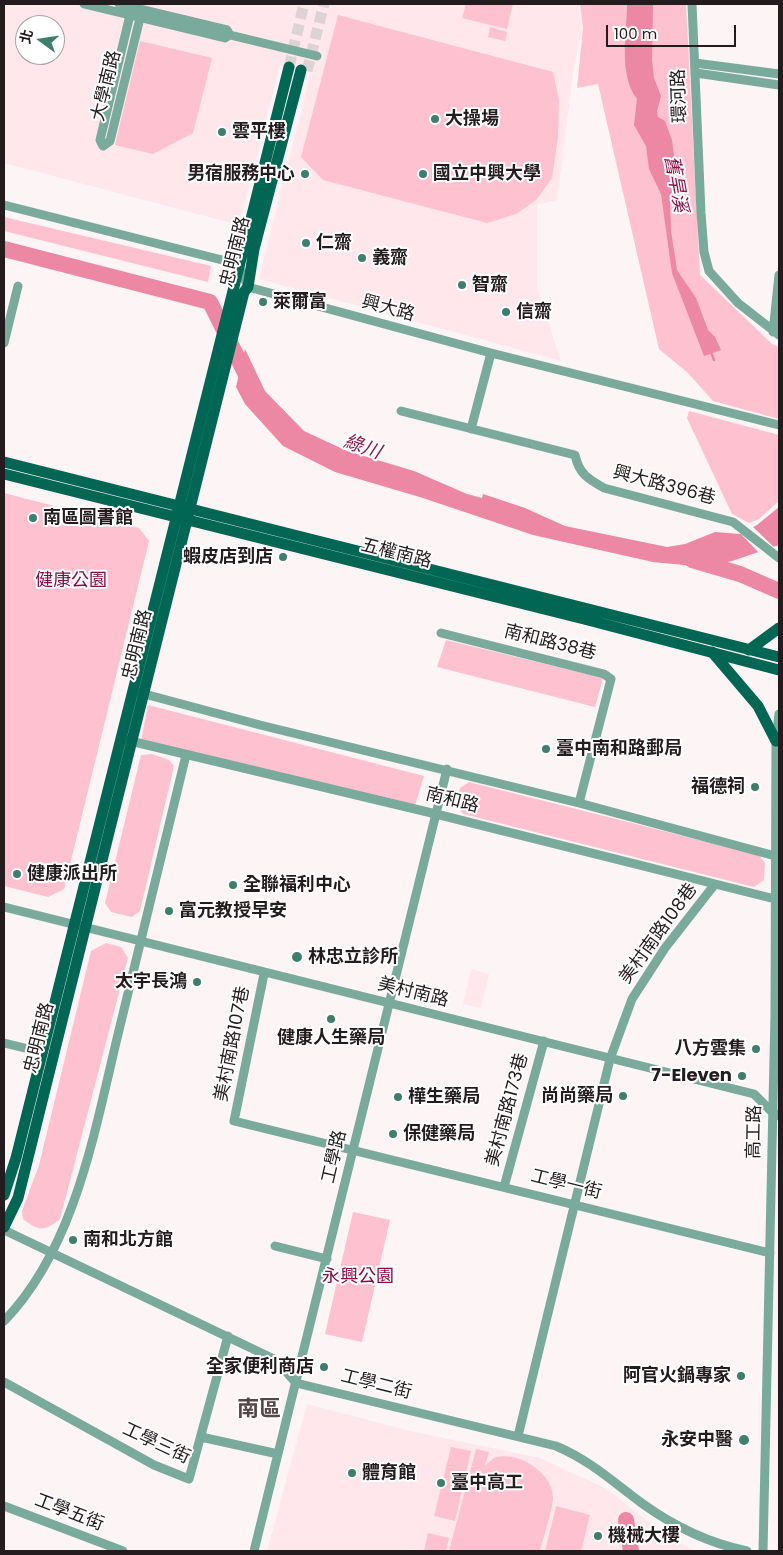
<!DOCTYPE html>
<meta charset="utf-8">
<style>
body{margin:0}
#map{position:relative;width:783px;height:1555px;overflow:hidden;background:#fdf4f6;font-family:Poppins,"Noto Sans TC",sans-serif}
canvas{display:block}
.frame{position:absolute;inset:0;border:5px solid #231b1d;pointer-events:none}
.north{position:absolute;left:15px;top:15px;width:50px;height:50px;box-sizing:border-box;background:#fff;border:1px solid #a7a4a5;border-radius:50%;rotate:284deg;font-size:14px;font-weight:700;line-height:20px;text-align:center;color:#231b1d}
.north::after{content:'';display:block;margin:auto;width:18px;height:22px;background:#3e7e6d;clip-path:polygon(50% 0,100% 100%,50% 72%,0 100%)}
.scale{position:absolute;left:606px;top:25px;width:130px;height:22px;box-sizing:border-box;border:2px solid #231b1d;border-top:0;padding-left:6px;font-size:15px;line-height:18px;white-space:nowrap;color:#231b1d;-webkit-text-stroke:4px #fff;paint-order:stroke}
</style>
<div id="map">
<canvas width="783" height="1555"></canvas>
<div class="frame"></div>
<div class="north">北</div>
<div class="scale">100 m</div>
</div>
<script>
const ctx = document.querySelector('canvas').getContext('2d');
ctx.lineJoin = 'round';
function fill(path, color) {
  ctx.fillStyle = color;
  ctx.fill(path, 'evenodd');
}
function trace(path, color, width, dash) {
  ctx.strokeStyle = color;
  ctx.lineWidth = width;
  ctx.lineCap = dash ? 'butt' : 'round';
  ctx.setLineDash(dash || []);
  ctx.stroke(path);
}
function write(font, color, halo, rows, align = 'center') {
  ctx.font = font + ' Poppins,"Noto Sans TC",sans-serif';
  ctx.lineWidth = 4;
  ctx.setLineDash([]);
  ctx.textBaseline = 'middle';
  ctx.strokeStyle = halo;
  ctx.fillStyle = color;
  for (const [text, x, y, turn = 0] of rows) {
    ctx.save();
    ctx.translate(x, y);
    ctx.rotate((+turn || 0) * Math.PI / 180);
    ctx.textAlign = isNaN(turn) ? turn : align;
    if (halo) ctx.strokeText(text, 0, 0);
    ctx.fillText(text, 0, 0);
    ctx.restore();
  }
}
const built = new Path2D(`
 M4,4H578L582,30L574,65L557,200L537,205V288L561,361L259,279L311,72L280,65L239,225L4,163ZM25,25H55V55H25Z
 M471,969L489,974L481,1008L463,1004Z
 M307,1404L410,1431L540,1458L607,1489L667,1537L696,1551H267Z`);
const green = new Path2D(`
 M466,4H513L507,29L462,18Z
 M580,4H686L700,275L772,344L779,347V419L713,401L688,373L659,349L598,84L577,88L583,28Z
 M338,15L553,72L559,100L558,137L552,178L536,200L516,214L487,223L323,180L301,157Z
 M490,27L507,32L505,41L488,37Z
 M140,41L212,58L193,133L153,154L115,145Z
 M4,217L211,266L208,282L4,231Z
 M689,411L779,435V501L759,519L749,523L732,514L687,418Z
 M4,493L139,528L149,541L64,889L48,897L4,886Z
 M446,640L603,678L595,707L437,667Z
 M148,705L424,776L413,812L141,741Z
 M152,754L169,760L174,766L140,911L132,917L111,912L105,903L141,755Z
 M469,782L759,855L765,863L764,880L754,887L463,814L456,804L460,788Z
 M106,943L121,947L128,958L60,1219C44,1232 39,1231 23,1219L22,1211L39,1165L91,951Z
 M353,1212L390,1220L362,1342L325,1334Z
 M451,1447L471,1451L455,1521L434,1516Z
 M476,1449L489,1452L485,1465C488,1464 491,1460 494,1458C517,1449 555,1474 553,1499C551,1516 544,1534 540,1551H449Z
 M556,1506L590,1515L581,1551H545Z
 M428,1533L449,1538L446,1551H424Z`);
const water = new Path2D(`
 M627,4H653L652,60L654,78L661,96L657,111L658,117L665,121L672,140L676,170L670,202L671,231L677,270L696,298L708,330L715,337L721,350L704,356L672,273L661,194L649,169L646,146L634,125L637,99C618,74 627,33 627,4Z
 M245,349L265,391L304,431L347,451L414,471L467,494L482,498L483,494L525,508L565,526L667,547L685,544L715,532L740,534L757,525L779,507V545L732,561L705,567L653,562L533,535L423,498L335,472L283,446L245,404L236,387Z`);
const pier = new Path2D(`
 M752,526L776,549L760,554L739,532Z`);
const stream = new Path2D(`
 M711,352L714,360`);
const river = new Path2D(`
 M4,249L210,302L251,385
 M692,560L740,574L779,591
 M626,1520L631,1551`);
const majorTunnel = new Path2D(`
 M289,67L304,4
 M307,71L324,4`);
const minor = new Path2D(`
 M84,4L225,38L230,35
 M119,4L227,30L230,35L317,56
 M692,4L701,213L704,252L709,271L738,303L779,335
 M136,8L140,18L110,141L103,146L100,140L130,15L137,4
 M695,63L779,74
 M696,73L779,85
 M4,205L238,264L248,287L491,353L779,425
 M773,332L779,275
 M4,343L18,286
 M401,411L575,455C579,474 588,479 604,488L733,522L779,558
 M471,429L491,353
 M441,633L604,674L611,679L579,803
 M137,692L260,725L579,803L779,857
 M126,740L436,814L775,899
 M4,907L754,1094L771,1111L779,1116
 M264,974L234,1121L770,1253
 M4,1043L41,1052
 M504,1187L544,1041
 M4,1230L276,1360L296,1383L556,1446C591,1461 613,1482 643,1504C675,1527 708,1543 747,1551
 M275,1246L327,1259
 M4,1321C78,1245 96,1122 121,1022C143,933 165,844 186,755
 M4,1382L154,1465L189,1479L228,1336
 M518,1436L610,1059L632,999L665,948L715,884
 M201,1437L278,1454
 M4,1506L123,1551
 M254,1551L447,769
 M763,1551L775,1014L776,741L779,714`);
const major = new Path2D(`
 M4,462L779,657
 M4,474L584,619L779,670
 M749,650L779,628
 M712,652L758,706L776,741
 M4,1195L16,1158L289,67
 M4,1227L18,1198C94,896 167,594 244,292L248,287L254,249L301,70`);
const markers = [
 [435,119,5,"#3e7e6d"],
 [222,132,5,"#3e7e6d"],
 [305,174,5,"#3e7e6d"],
 [423,174,5,"#3e7e6d"],
 [306,243,5,"#3e7e6d"],
 [362,258,5,"#3e7e6d"],
 [462,285,5,"#3e7e6d"],
 [263,302,5,"#3e7e6d"],
 [506,312,5,"#3e7e6d"],
 [33,518,5,"#3e7e6d"],
 [283,557,5,"#3e7e6d"],
 [546,749,5,"#3e7e6d"],
 [755,787,5,"#3e7e6d"],
 [17,874,5,"#3e7e6d"],
 [233,885,5,"#3e7e6d"],
 [169,911,5,"#3e7e6d"],
 [297,957,6,"#3e7e6d"],
 [197,982,5,"#3e7e6d"],
 [331,1019,5,"#3e7e6d"],
 [756,1049,5,"#3e7e6d"],
 [742,1076,5,"#3e7e6d"],
 [623,1096,5,"#3e7e6d"],
 [398,1097,5,"#3e7e6d"],
 [393,1134,5,"#3e7e6d"],
 [73,1240,5,"#3e7e6d"],
 [324,1367,5,"#3e7e6d"],
 [741,1376,5,"#3e7e6d"],
 [744,1440,6,"#3e7e6d"],
 [352,1473,5,"#3e7e6d"],
 [441,1483,5,"#3e7e6d"],
 [598,1536,5,"#3e7e6d"]
];
const streetNames = [
 ["大學南路",107,86,-76],
 ["環河路",680,96,-92],
 ["忠明南路",236,252,-76],
 ["興大路",388,309,15],
 ["興大路396巷",664,486,15],
 ["五權南路",396,554,14],
 ["南和路38巷",550,643,14],
 ["忠明南路",138,645,-76],
 ["南和路",452,801,14],
 ["美村南路108巷",659,934,-54],
 ["美村南路",413,993,14],
 ["忠明南路",40,1038,-76],
 ["美村南路107巷",233,1044,-79],
 ["美村南路173巷",508,1110,-75],
 ["高工路",755,1132,-89],
 ["工學路",335,1157,-77],
 ["工學一街",566,1185,14],
 ["工學二街",376,1385,14],
 ["工學三街",156,1444,25],
 ["工學五街",69,1513,21]
];
const poiNames = [
 ["大操場",445,119],
 ["雲平樓",232,132],
 ["男宿服務中心",295,174,"right"],
 ["國立中興大學",433,174],
 ["仁齋",316,243],
 ["義齋",372,258],
 ["智齋",472,285],
 ["萊爾富",273,302],
 ["信齋",516,312],
 ["南區圖書館",43,518],
 ["蝦皮店到店",273,557,"right"],
 ["臺中南和路郵局",556,749],
 ["福德祠",745,787,"right"],
 ["健康派出所",27,874],
 ["全聯福利中心",243,885],
 ["富元教授早安",179,911],
 ["林忠立診所",308,957],
 ["太宇長鴻",187,982,"right"],
 ["健康人生藥局",331,1038,"center"],
 ["八方雲集",746,1049,"right"],
 ["7-Eleven",732,1076,"right"],
 ["尚尚藥局",613,1096,"right"],
 ["樺生藥局",408,1097],
 ["保健藥局",403,1134],
 ["南和北方館",83,1240],
 ["全家便利商店",314,1367,"right"],
 ["阿官火鍋專家",731,1376,"right"],
 ["永安中醫",733,1440,"right"],
 ["體育館",362,1473],
 ["臺中高工",451,1483],
 ["機械大樓",608,1536]
];
const parkNames = [
 ["健康公園",71,581],
 ["永興公園",358,1277]
];
const waterNames = [
 ["舊旱溪",675,184,80],
 ["綠川",362,448,19]
];
const districtNames = [
 ["南區",259,1410]
];
fill(built, '#ffe7ec');
fill(green, '#fdc1d0');
fill(water, '#ec87a4');
fill(pier, '#fdf4f6');
trace(stream, '#ec87a4', 2.5);
trace(river, '#ec87a4', 16);
trace(majorTunnel, '#dcd3d5', 11, [11, 5.5]);
trace(minor, '#79aa9c', 9);
trace(major, '#016653', 11);
for (const [x, y, r, color] of markers) {
  const dot = new Path2D();
  dot.arc(x, y, r, 0, 2 * Math.PI);
  ctx.fillStyle = color;
  ctx.fill(dot);
  trace(dot, '#fff', 2);
}
write('18px', '#231b1d', '#fff', streetNames);
write('bold 18px', '#231b1d', '#fff', poiNames, 'left');
write('18px', '#860a42', '#fff', parkNames);
write('italic 19px', '#8c1347', '#fff', waterNames);
write('bold 22px', '#564549', '#fff', districtNames);
</script>
